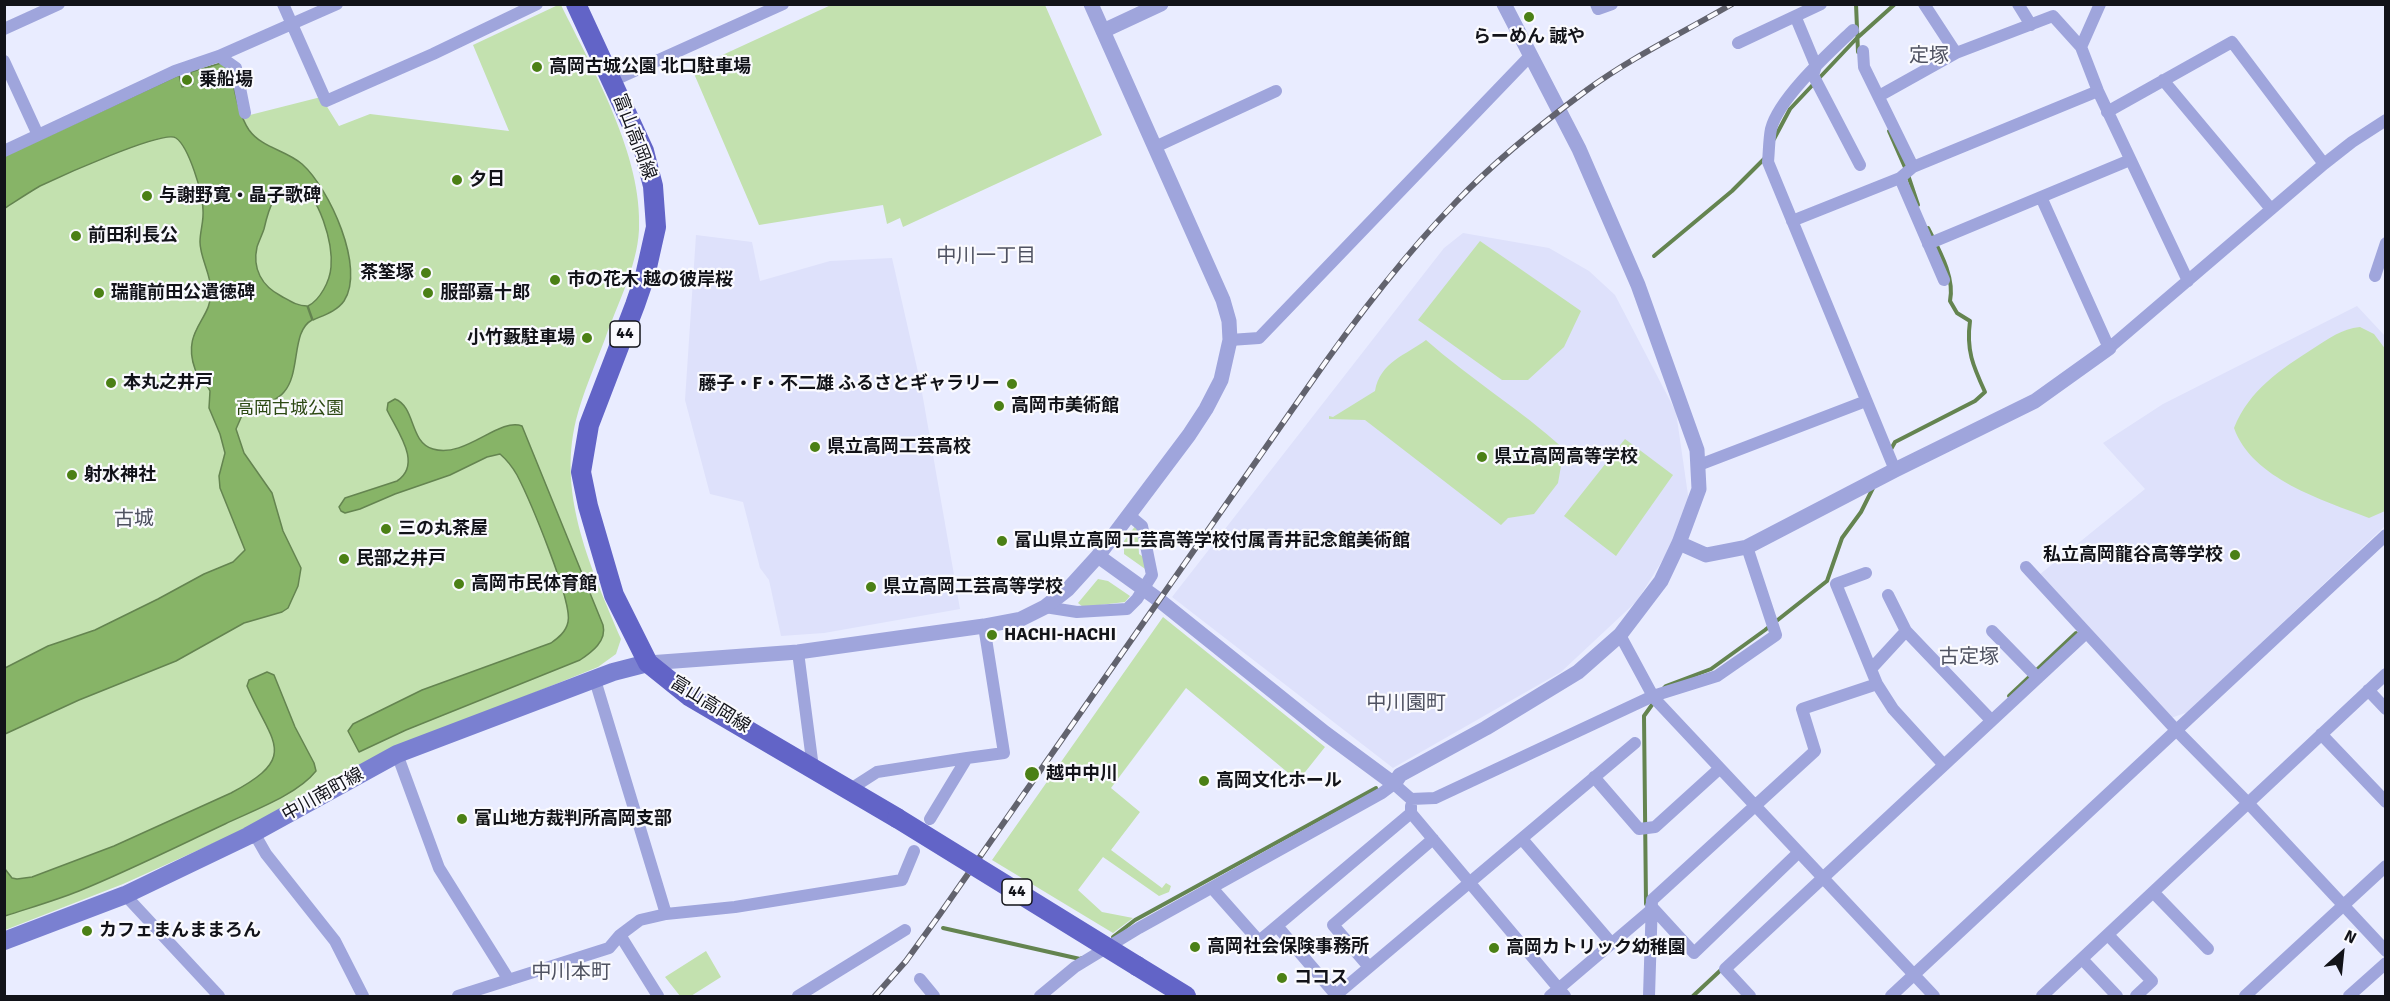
<!DOCTYPE html>
<meta charset="utf-8">
<style>
body{margin:0}
#map{position:relative;width:2390px;height:1001px;overflow:hidden;background:#e9ecff;font-family:Signika,sans-serif}
canvas{display:block}
.frame{position:absolute;inset:0;border:6px solid #121319;pointer-events:none}
.north{position:absolute;left:2312px;top:923px;width:60px;height:60px;-webkit-text-stroke:4px #fafafe;paint-order:stroke;rotate:27deg;font-size:16px;font-weight:700;line-height:24px;text-align:center;color:#121319}
.north::after{content:'';display:block;margin:auto;width:21px;height:27px;background:#121319;clip-path:polygon(50% 0,100% 100%,50% 72%,0 100%)}
</style>
<div id="map">
<canvas width="2390" height="1001"></canvas>
<div class="frame"></div>
<div class="north">N</div>
</div>
<script>
const ctx = document.querySelector('canvas').getContext('2d');
ctx.lineJoin = 'round';
function fill(path, color) {
  ctx.fillStyle = color;
  ctx.fill(path, 'evenodd');
}
function trace(path, color, width, dash) {
  ctx.strokeStyle = color;
  ctx.lineWidth = width;
  ctx.lineCap = dash ? 'butt' : 'round';
  ctx.setLineDash(dash || []);
  ctx.stroke(path);
}
function write(font, color, halo, rows, align = 'center') {
  ctx.font = font + ' Signika,"Noto Sans JP",sans-serif';
  ctx.lineWidth = 4.5;
  ctx.setLineDash([]);
  ctx.textBaseline = 'middle';
  ctx.strokeStyle = halo;
  ctx.fillStyle = color;
  for (const [text, x, y, turn = 0] of rows) {
    ctx.save();
    ctx.translate(x, y);
    ctx.rotate((+turn || 0) * Math.PI / 180);
    ctx.textAlign = isNaN(turn) ? turn : align;
    if (halo) ctx.strokeText(text, 0, 0);
    ctx.fillText(text, 0, 0);
    ctx.restore();
  }
}
const built = new Path2D(`
 M1463,233L1549,248L1589,271L1615,295L1676,412L1689,502L1670,548L1637,601L1561,672L1393,768L1172,597L1444,248Z
 M696,235L752,242L760,281L830,261L892,258L920,381L960,609L824,633L781,636L769,580L760,568L743,502L710,494L685,400Z
 M2357,306L2385,336V526L2188,712L2171,718L2039,575L2145,489L2103,443L2163,404Z`);
const green = new Path2D(`
 M558,5H561C593,70 643,156 639,230C637,267 617,305 605,339C595,365 583,393 576,420C557,497 592,570 621,639L616,654L598,667L402,746L254,825L123,884L5,930V156L87,117L221,63L242,117L321,97L339,126L370,114L509,131L473,45Z
 M831,5H1045L1102,135L903,227L900,218L887,224L883,205L759,225L692,69Z
 M1480,241L1581,311L1564,347L1528,380H1502L1418,320Z
 M2360,327L2374,334L2386,350L2385,511L2369,518C2323,500 2252,479 2234,428C2249,390 2281,369 2314,348C2330,338 2341,329 2360,327Z
 M1426,340C1470,379 1520,409 1564,449L1558,483L1534,514L1508,518L1501,525L1365,420L1329,419V416L1333,417L1375,391C1380,362 1406,355 1426,340Z
 M1625,439L1673,475L1616,556L1564,516Z
 M1136,525L1142,531L1138,537L1139,554L1145,558L1148,571L1124,554V541Z
 M1098,579L1108,581L1130,596L1125,602L1083,607L1078,603Z
 M1163,617L1325,747L1298,781L1186,688L1111,788L1140,812L1111,850L1162,888L1166,883L1171,886L1169,892L1159,896L1103,857L1078,890L1102,912L1133,918L1113,933L992,860Z
 M706,951L721,977L691,996H680L665,977Z`);
const water = new Path2D(`
 M221,63L229,65C234,85 237,112 249,130C262,148 286,150 302,164C329,188 366,268 344,301C337,311 324,315 313,320L308,306C320,300 330,281 331,267C333,244 320,194 297,185C273,191 269,207 264,229C262,235 259,241 257,247C252,269 262,286 281,296C290,301 297,306 307,306L312,320C291,331 301,373 284,392C275,403 256,406 243,413L236,429L244,453L272,493L283,531L301,568L298,586L288,608L282,612L244,623L176,661L79,700L5,734V668L48,646L95,630L158,599L204,574L233,562L245,550L220,488L219,476L225,453L220,434L209,408L210,391C206,382 198,378 195,369C181,330 212,320 211,291C211,274 200,258 200,242C200,231 204,221 203,210C203,194 189,147 176,138C164,129 57,178 40,186C28,193 16,201 5,208L4,156L179,75L182,87L193,84L191,72Z
 M395,399C416,407 409,442 433,449C465,459 499,417 522,426L603,625C607,641 592,652 580,660L406,730L359,752L348,731L353,724L422,690L551,643C558,638 566,632 568,622C573,602 529,498 517,475C513,468 507,460 500,454L487,457L450,475L395,494L360,509L345,513L341,511L339,507L345,498L397,481C423,464 397,431 387,410L388,403Z
 M267,672L274,675L295,727L314,763L316,771C297,795 252,811 225,824C176,847 128,871 79,891C54,901 29,908 5,916V869L12,878L17,879L32,877L114,846L231,793C301,756 271,743 247,686L249,680Z`);
const stream = new Path2D(`
 M1856,4L1858,52
 M1889,131L1907,172L1918,205
 M1774,139L1790,109L1856,39L1895,4
 M1654,256L1732,191L1764,159
 M1890,451L1895,442L1975,401L1985,392C1973,366 1966,350 1970,321L1957,313L1950,301C1955,277 1939,250 1928,228
 M1664,688L1666,686L1711,669L1765,630L1827,581L1842,538L1861,512L1873,488
 M2009,696L2076,633
 M1646,904L1644,716L1654,702
 M943,928L1080,959L1082,958
 M1113,937L1135,920L1376,788
 M1693,996L1723,968`);
const minor = new Path2D(`
 M283,4L326,101L433,54L537,4
 M1596,4L1598,9L1612,4
 M1924,4L1956,53
 M2018,4L2031,25
 M2100,4L2081,47L2098,91L2188,281
 M1796,18L1816,66L1813,75L1860,165
 M4,29L59,4
 M1853,30C1829,53 1779,98 1771,129C1769,139 1769,151 1768,162L1895,470
 M1738,43L1821,4
 M1863,51L1864,67L1913,167
 M219,56L236,68L245,113
 M4,61L38,135
 M2163,80L2271,209
 M612,81L783,4
 M1879,96L1956,53L2053,16L2081,47
 M2107,112L2232,42L2324,164
 M1155,147L1276,91
 M4,151L175,71L219,56L337,4
 M1900,178L1944,280
 M2041,197L2109,348L2324,164L2352,142L2386,120
 M1792,221L1900,178L1913,167L2098,91
 M1928,244L2130,160
 M2375,276L2386,243
 M1230,340L1259,338L1530,56
 M1699,465L1866,401
 M2026,567L2177,731L2248,803L2386,951
 M1866,573L1836,584L1877,684L1893,709L1943,764
 M1888,595L1906,631L1991,720
 M1045,607L1077,612L1127,609L1137,599L1152,575L1142,526L1129,515
 M1992,631L2038,678
 M1620,635L1654,698L1934,996
 M798,652L813,768
 M1871,669L1906,631
 M595,680L666,914
 M2368,690L2386,709
 M2321,734L2386,802
 M397,754L439,868L509,980
 M1594,777L1639,829L1655,827L1719,769
 M849,790L877,772L967,758
 M1411,806V813L1565,996
 M930,819L967,758L1004,753L984,626
 M254,833L266,854L335,941L363,996
 M1522,839L1612,944
 M1212,888L1259,941L1411,813
 M2153,892L2208,949
 M125,895L219,996
 M1651,906L1694,953L1798,853
 M1277,926L1336,995
 M620,935L658,996
 M2108,935L2152,981L2136,996
 M2082,959L2117,996
 M1369,967L1333,925L1433,839
 M920,979L934,996
 M458,996L609,948L620,935L640,920L666,914L735,907L902,880L914,851
 M798,996L905,930
 M1040,996L1075,967L1139,928L1382,793L1394,784L1411,799L1435,798L1653,696L1717,676L1776,635L1747,547
 M1335,996L1635,743
 M1550,996L1651,910
 M1649,996L1652,900L1815,751L1802,709L1877,684
 M1750,996L1725,969L2086,633
 M1891,996L2386,535
 M2042,996L2386,674
 M2245,996L2386,866
 M2349,996L2386,963`);
const tertiary = new Path2D(`
 M1103,31L1161,4
 M1679,543L1706,555L1747,547L1895,470L2035,401L2109,348
 M1098,556L1159,600L1325,733L1394,784L1400,775L1486,728L1578,672L1620,635L1661,581L1679,543L1699,489L1697,450L1638,285L1579,149L1504,4
 M648,663L798,652L984,626L1021,619L1045,607L1068,589L1098,556L1189,435L1206,409L1221,380L1230,340L1229,321L1223,300L1091,4`);
const secondary = new Path2D(`
 M4,941L125,895L248,836L397,754L613,672L648,663`);
const primary = new Path2D(`
 M576,4L644,151L653,186L656,227L645,276L635,305L589,425L581,472L588,506L614,595L648,663L689,696L897,818
 M1137,966L1186,996`);
const rail = new Path2D(`
 M875,996L906,961L940,914L1308,387C1353,322 1401,259 1456,202C1495,161 1541,124 1587,90C1632,57 1684,32 1732,4`);
const primaryBridge = new Path2D(`
 M897,818L1137,966`);
const markers = [
 [1529,17,6,"#4b8015"],
 [537,67,6,"#4b8015"],
 [187,80,6,"#4b8015"],
 [457,180,6,"#4b8015"],
 [147,196,6,"#4b8015"],
 [76,236,6,"#4b8015"],
 [426,273,6,"#4b8015"],
 [555,280,6,"#4b8015"],
 [99,293,6,"#4b8015"],
 [428,293,6,"#4b8015"],
 [587,338,6,"#4b8015"],
 [111,383,6,"#4b8015"],
 [1012,384,6,"#4b8015"],
 [999,406,6,"#4b8015"],
 [815,447,6,"#4b8015"],
 [1482,457,6,"#4b8015"],
 [72,475,6,"#4b8015"],
 [386,529,6,"#4b8015"],
 [1002,541,6,"#4b8015"],
 [2235,555,6,"#4b8015"],
 [344,559,6,"#4b8015"],
 [459,584,6,"#4b8015"],
 [871,587,6,"#4b8015"],
 [992,635,6,"#4b8015"],
 [1032,774,8,"#4b8015"],
 [1204,781,6,"#4b8015"],
 [462,819,6,"#4b8015"],
 [87,931,6,"#4b8015"],
 [1195,947,6,"#4b8015"],
 [1494,948,6,"#4b8015"],
 [1282,978,6,"#4b8015"]
];
const shields = [
 [625,334,30],
 [1017,892,30]
];
const shieldNames = [
 ["44",625,334],
 ["44",1017,892]
];
const poiNames = [
 ["らーめん 誠や",1529,37,"center"],
 ["高岡古城公園 北口駐車場",549,67],
 ["乗船場",199,80],
 ["夕日",469,180],
 ["与謝野寛・晶子歌碑",159,196],
 ["前田利長公",88,236],
 ["茶筌塚",414,273,"right"],
 ["市の花木 越の彼岸桜",567,280],
 ["瑞龍前田公遺徳碑",111,293],
 ["服部嘉十郎",440,293],
 ["小竹藪駐車場",575,338,"right"],
 ["本丸之井戸",123,383],
 ["藤子・F・不二雄 ふるさとギャラリー",1000,384,"right"],
 ["高岡市美術館",1011,406],
 ["県立高岡工芸高校",827,447],
 ["県立高岡高等学校",1494,457],
 ["射水神社",84,475],
 ["三の丸茶屋",398,529],
 ["富山県立高岡工芸高等学校付属青井記念館美術館",1014,541],
 ["私立高岡龍谷高等学校",2223,555,"right"],
 ["民部之井戸",356,559],
 ["高岡市民体育館",471,584],
 ["県立高岡工芸高等学校",883,587],
 ["HACHI-HACHI",1004,635],
 ["越中中川",1046,774],
 ["高岡文化ホール",1216,781],
 ["富山地方裁判所高岡支部",474,819],
 ["カフェまんままろん",99,931],
 ["高岡社会保険事務所",1207,947],
 ["高岡カトリック幼稚園",1506,948],
 ["ココス",1294,978]
];
const streetNames = [
 ["富山高岡線",634,137,69],
 ["富山高岡線",710,705,32],
 ["中川南町線",323,795,-29]
];
const parkNames = [
 ["高岡古城公園",290,409]
];
const neighbourhoodNames = [
 ["定塚",1929,57],
 ["中川一丁目",986,257],
 ["古城",134,520],
 ["古定塚",1969,658],
 ["中川園町",1406,704],
 ["中川本町",571,973]
];
fill(built, '#dee1fb');
fill(green, '#c3e1af');
fill(water, '#87b467');
trace(water, '#648450', 1.5);
trace(stream, '#648450', 4);
trace(minor, '#9fa5dc', 12);
trace(tertiary, '#9fa5dc', 15);
trace(secondary, '#7a80d1', 18);
trace(primary, '#6264c7', 20);
trace(rail, '#62636e', 6);
trace(rail, '#fafafe', 4, [11]);
trace(primaryBridge, '#6264c7', 20);
for (const [x, y, r, color] of markers) {
  const dot = new Path2D();
  dot.arc(x, y, r, 0, 2 * Math.PI);
  ctx.fillStyle = color;
  ctx.fill(dot);
  trace(dot, '#fafafe', 2);
}
for (const [x, y, w] of shields) {
  const box = new Path2D();
  box.roundRect(x - w / 2, y - 13, w, 26, 4.5);
  ctx.fillStyle = '#fafafe';
  ctx.fill(box);
  trace(box, '#121319', 1.5);
}
write('bold 16px', '#121319', null, shieldNames);
write('bold 18px', '#121319', '#fafafe', poiNames, 'left');
write('18px', '#121319', '#fafafe', streetNames);
write('18px', '#2c4913', '#fafafe', parkNames);
write('20px', '#4f5261', '#fafafe', neighbourhoodNames);
</script>
